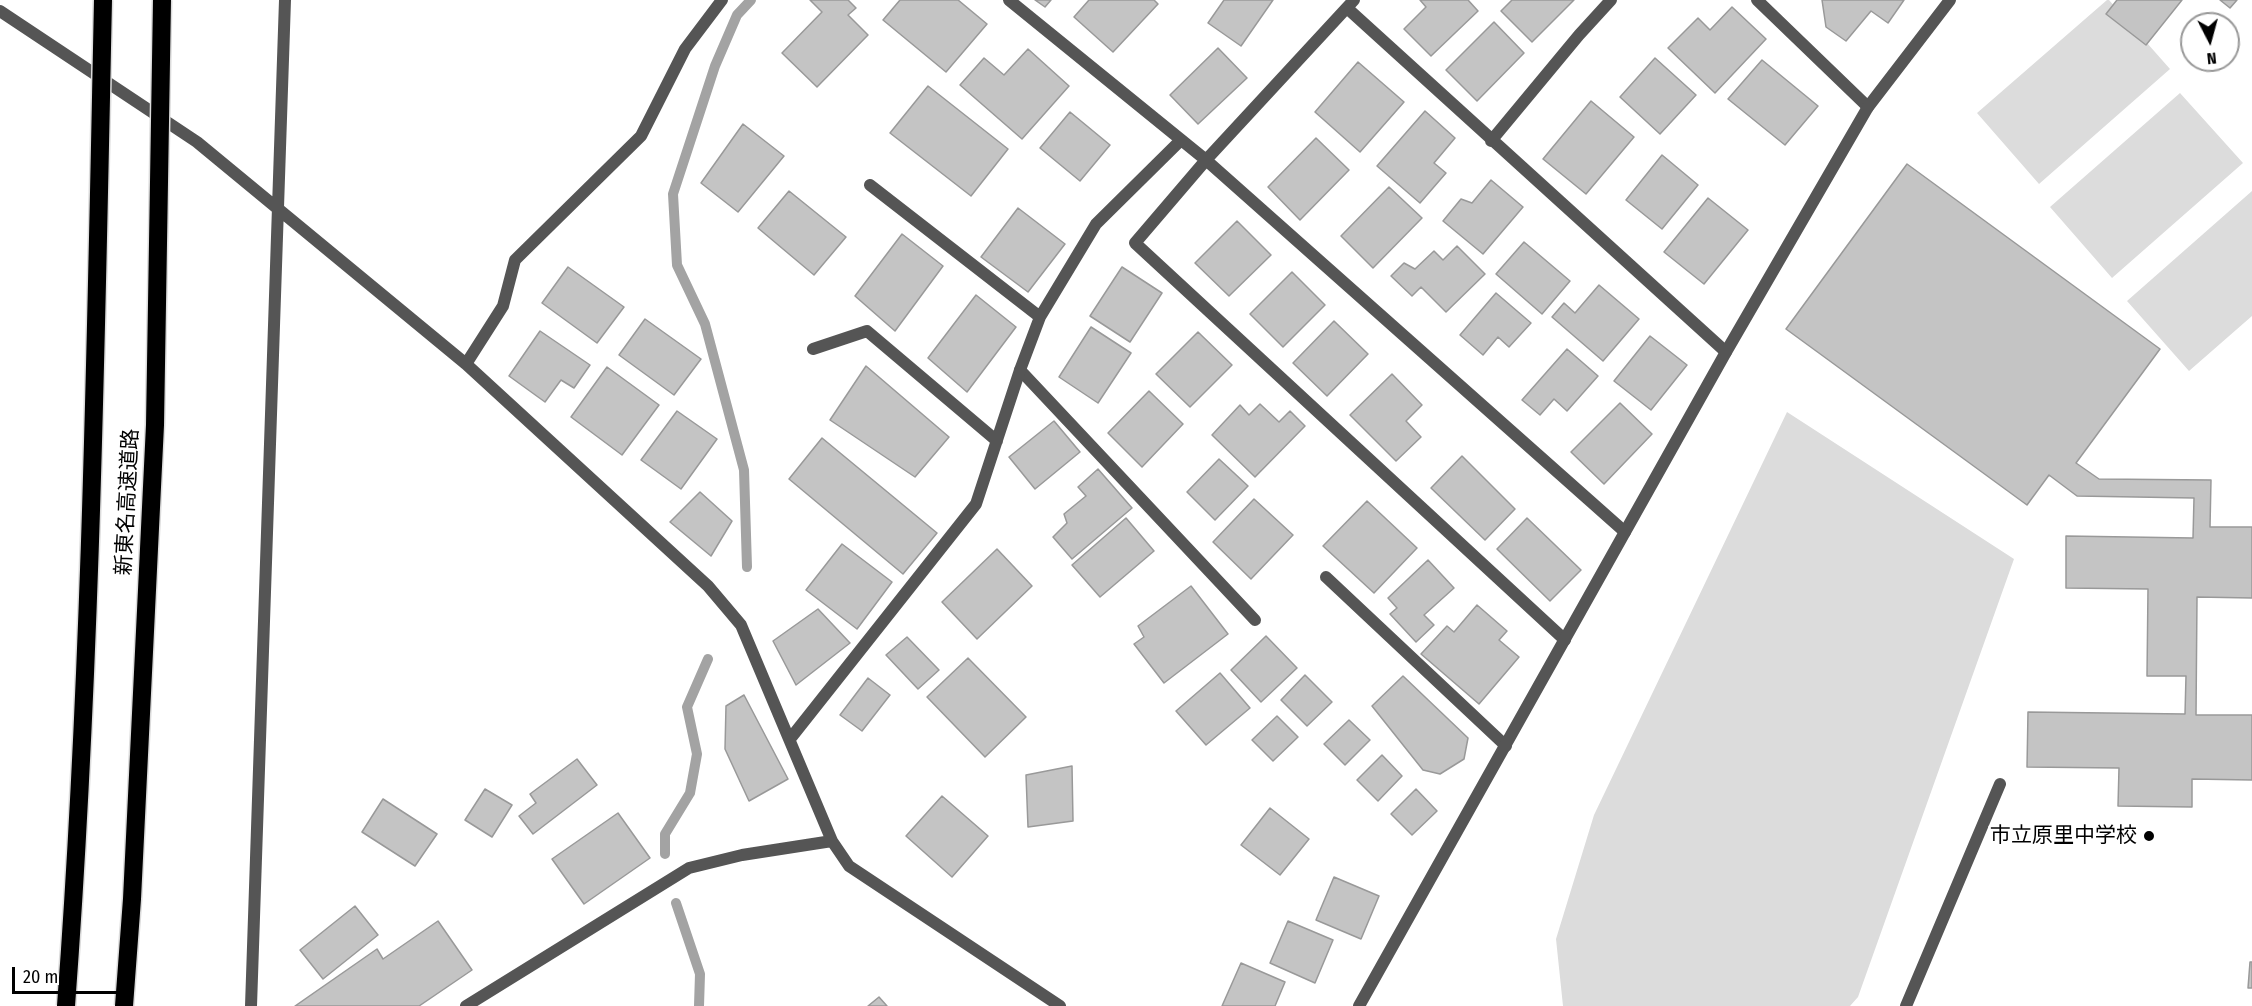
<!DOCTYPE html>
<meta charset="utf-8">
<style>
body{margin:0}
#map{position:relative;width:2252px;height:1006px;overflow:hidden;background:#fff;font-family:"Fira Sans Condensed",sans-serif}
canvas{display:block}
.north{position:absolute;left:2180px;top:12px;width:60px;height:60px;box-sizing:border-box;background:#fff;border:2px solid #999;border-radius:50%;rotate:174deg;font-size:16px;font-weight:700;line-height:24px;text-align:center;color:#000}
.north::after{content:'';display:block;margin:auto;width:21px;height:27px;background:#000;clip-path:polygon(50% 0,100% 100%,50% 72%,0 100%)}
.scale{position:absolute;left:12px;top:967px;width:110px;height:27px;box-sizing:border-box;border:3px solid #000;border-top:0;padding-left:8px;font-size:18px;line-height:21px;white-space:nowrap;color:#000;-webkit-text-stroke:4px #fff;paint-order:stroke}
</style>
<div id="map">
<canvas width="2252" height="1006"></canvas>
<div class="north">N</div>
<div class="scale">20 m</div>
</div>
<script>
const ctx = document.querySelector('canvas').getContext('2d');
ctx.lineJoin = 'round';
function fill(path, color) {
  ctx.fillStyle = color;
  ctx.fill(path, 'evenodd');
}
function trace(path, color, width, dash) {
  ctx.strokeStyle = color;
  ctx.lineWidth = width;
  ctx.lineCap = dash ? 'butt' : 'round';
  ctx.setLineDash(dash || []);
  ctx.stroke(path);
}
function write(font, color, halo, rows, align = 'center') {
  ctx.font = font + ' "Fira Sans Condensed","Noto Sans JP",sans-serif';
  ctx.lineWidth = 5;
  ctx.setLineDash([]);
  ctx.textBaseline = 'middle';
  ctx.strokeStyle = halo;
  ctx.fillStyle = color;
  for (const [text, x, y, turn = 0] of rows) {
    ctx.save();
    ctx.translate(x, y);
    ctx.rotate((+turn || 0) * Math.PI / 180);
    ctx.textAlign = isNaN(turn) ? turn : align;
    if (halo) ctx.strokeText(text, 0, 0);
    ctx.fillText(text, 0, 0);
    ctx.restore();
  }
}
const green = new Path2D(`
 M2107,0H2109L2170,69L2039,184L1977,113Z
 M2180,93L2243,163L2112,278L2050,207Z
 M2252,191V316L2189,371L2127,301Z
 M1787,412L2014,559L1858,997L1850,1006H1563L1556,939L1594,815Z`);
const stream = new Path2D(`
 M747,567L744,470L705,324L677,265L673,194L715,66L737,15L751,0
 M665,854V834L690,793L697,754L687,707L708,659
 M676,903L700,974L699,1006`);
const building = new Path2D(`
 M810,0H848L856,8L848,15L868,35L817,87L782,53L822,12Z
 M900,0H958L987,24L946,72L883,20Z
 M1035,0H1051L1045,7Z
 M1089,0H1154L1158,4L1113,52L1074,17Z
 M1224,0H1273L1241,46L1208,23Z
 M1420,0H1468L1478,11L1431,56L1404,29L1426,7Z
 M1512,0H1574L1532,42L1501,11Z
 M1822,0H1904L1888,23L1871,11L1846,41L1826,27Z
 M2117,0H2182L2146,45L2106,14Z
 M2220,0H2237L2230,8Z
 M1732,7L1766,39L1715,93L1668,48L1698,18L1710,30Z
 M1494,22L1524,53L1477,101L1446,70Z
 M1218,48L1247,78L1198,124L1170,95Z
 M1028,49L1069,86L1022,139L960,85L984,58L1004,75Z
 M1655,58L1696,95L1660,134L1620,97Z
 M1762,60L1818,106L1785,145L1728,99Z
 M1358,62L1404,102L1360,152L1315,112Z
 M928,86L1008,149L971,196L890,133Z
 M1591,101L1634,137L1586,194L1543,159Z
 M1425,111L1455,138L1434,163L1446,173L1420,203L1377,166Z
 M1070,112L1110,145L1080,181L1040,148Z
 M743,124L784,156L738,212L701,183Z
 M1316,138L1349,170L1300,220L1268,187Z
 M1662,155L1698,185L1662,229L1626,200Z
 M1907,164L2160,349L2076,463L2099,479L2211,480L2210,527H2252V598L2197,597L2196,715H2252V780L2192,779V807L2118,806L2119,768L2027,767L2028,712L2185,714L2186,676H2147L2148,589L2066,588V536L2193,538L2194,498L2077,496L2049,475L2027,505L1786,329Z
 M1491,180L1523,207L1483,254L1443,221L1461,199L1472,203Z
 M1389,187L1422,218L1373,268L1341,236Z
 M789,191L846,237L814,275L758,228Z
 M1708,198L1748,230L1704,284L1664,252Z
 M1018,208L1065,244L1028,292L981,257Z
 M1237,221L1271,255L1229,296L1195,263Z
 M902,234L943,266L895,331L855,296Z
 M1524,242L1570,281L1542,314L1496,274Z
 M1457,246L1485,274L1446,312L1421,287L1412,296L1391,276L1404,263L1415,269L1434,251L1443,260Z
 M568,267L624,307L597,343L542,303Z
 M1122,267L1162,293L1130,342L1090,316Z
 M1292,272L1325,305L1283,347L1250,314Z
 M1599,285L1639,319L1603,361L1552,317L1564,303L1575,313Z
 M1496,293L1531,323L1509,347L1498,337L1483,355L1460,335Z
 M976,295L1016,327L967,392L928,358Z
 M645,319L701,359L674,395L619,355Z
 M1334,321L1368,354L1327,396L1293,363Z
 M1091,327L1131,353L1098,403L1059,377Z
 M540,331L590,365L574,388L561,380L545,402L509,376Z
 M1198,332L1232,365L1190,407L1156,374Z
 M1650,336L1687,365L1651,410L1614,381Z
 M1567,349L1598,376L1567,411L1554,399L1540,415L1522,400Z
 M866,366L949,437L915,477L830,420Z
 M607,367L659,405L622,455L571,417Z
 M1392,374L1422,405L1406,421L1421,437L1396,461L1350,415Z
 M1149,391L1183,424L1142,467L1108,433Z
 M1620,403L1652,434L1604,484L1571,452Z
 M1260,404L1279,422L1290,411L1305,426L1255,477L1212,435L1240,405L1249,415Z
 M677,411L717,439L681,489L641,460Z
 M1054,421L1080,452L1035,489L1009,457Z
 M822,438L937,533L903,574L789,479Z
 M1462,456L1515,509L1485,540L1431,488Z
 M1219,459L1248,486L1215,520L1187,492Z
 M1098,469L1132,508L1072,559L1053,537L1067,523L1064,514L1086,496L1078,487Z
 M700,492L732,521L711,556L670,522Z
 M1254,499L1293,535L1251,579L1213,542Z
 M1367,501L1417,548L1374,593L1323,546Z
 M1126,518L1154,551L1100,597L1072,565Z
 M1527,518L1581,570L1550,601L1497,549Z
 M842,544L892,582L857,629L806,590Z
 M997,549L1032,586L977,639L942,602Z
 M1428,560L1454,588L1424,615L1434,625L1416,642L1390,614L1397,608L1388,598Z
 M1191,586L1228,634L1164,683L1134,644L1144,637L1138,626Z
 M1477,605L1507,631L1499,640L1519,657L1479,704L1421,654L1447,626L1454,632Z
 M818,609L850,643L796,685L773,641Z
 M1266,636L1297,668L1261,702L1231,670Z
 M907,637L939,670L918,689L886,655Z
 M968,658L1026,717L985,757L927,697Z
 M1220,673L1250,708L1206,745L1176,711Z
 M1305,675L1332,702L1307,726L1281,700Z
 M1403,676L1468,738L1464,759L1440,774L1423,770L1372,706Z
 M868,678L890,695L862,731L840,715Z
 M744,695L788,779L749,801L725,749L726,706Z
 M1277,716L1298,737L1273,761L1252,740Z
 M1349,720L1370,740L1345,765L1324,744Z
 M1382,755L1402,776L1378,801L1357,780Z
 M577,759L597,785L533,834L519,816L536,803L530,794Z
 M1072,766L1073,821L1028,827L1026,775Z
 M485,789L512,805L492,837L465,820Z
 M1416,789L1437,811L1412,835L1391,814Z
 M942,796L988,836L952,877L906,836Z
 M383,799L437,834L415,866L362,832Z
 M1270,808L1309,839L1280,875L1241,845Z
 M618,813L650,858L584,904L552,859Z
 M1334,877L1379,896L1361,939L1316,920Z
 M355,906L378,935L323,979L300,950Z
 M438,921L472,970L419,1006H295L377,949L383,959Z
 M1288,921L1333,940L1315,983L1270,963Z
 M2250,962H2252V988H2248Z
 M1241,963L1285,982L1275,1006H1222Z
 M879,997L887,1006H868Z`);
const service = new Path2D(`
 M1020,370L1255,620
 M1326,577L1506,746
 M1906,1006L2000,784`);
const minor = new Path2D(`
 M1009,0L1206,160L1625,532
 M1354,0L1206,160L1135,243L1565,640
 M1757,0L1868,107
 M1347,8L1726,352
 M0,11L197,142L466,364L708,586L741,625L832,841L849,866L1060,1006
 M1491,141L1579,35L1611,0
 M870,185L1040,317
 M813,349L867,331L997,441
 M466,364L503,306L515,260L641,136L685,49L722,0
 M790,739L976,504L1020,370L1040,317L1096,224L1181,140
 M251,1006L285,0
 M466,1006L689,868L742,855L832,841`);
const tertiary = new Path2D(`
 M1359,1006L1726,352L1868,107L1950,0`);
const motorwayBridge = new Path2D(`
 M66,1006C91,671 96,335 103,0
 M124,1006L132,899L155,425L162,0`);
const markers = [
 [2149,836,6,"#000"]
];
const streetNames = [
 ["新東名高速道路",128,502,-87]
];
const poiNames = [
 ["市立原里中学校",2137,836]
];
fill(green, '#dcdcdc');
trace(stream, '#a3a3a3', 10);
fill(building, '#c4c4c4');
trace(building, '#999', 1.5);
trace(service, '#555', 12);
trace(minor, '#555', 12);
trace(tertiary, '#555', 12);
trace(motorwayBridge, '#dbdbdb', 21, []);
trace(motorwayBridge, '#000', 18);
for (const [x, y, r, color] of markers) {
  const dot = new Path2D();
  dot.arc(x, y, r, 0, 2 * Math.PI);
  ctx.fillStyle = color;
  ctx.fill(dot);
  trace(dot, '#fff', 2);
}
write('21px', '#000', '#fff', streetNames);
write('21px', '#000', '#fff', poiNames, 'right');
</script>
